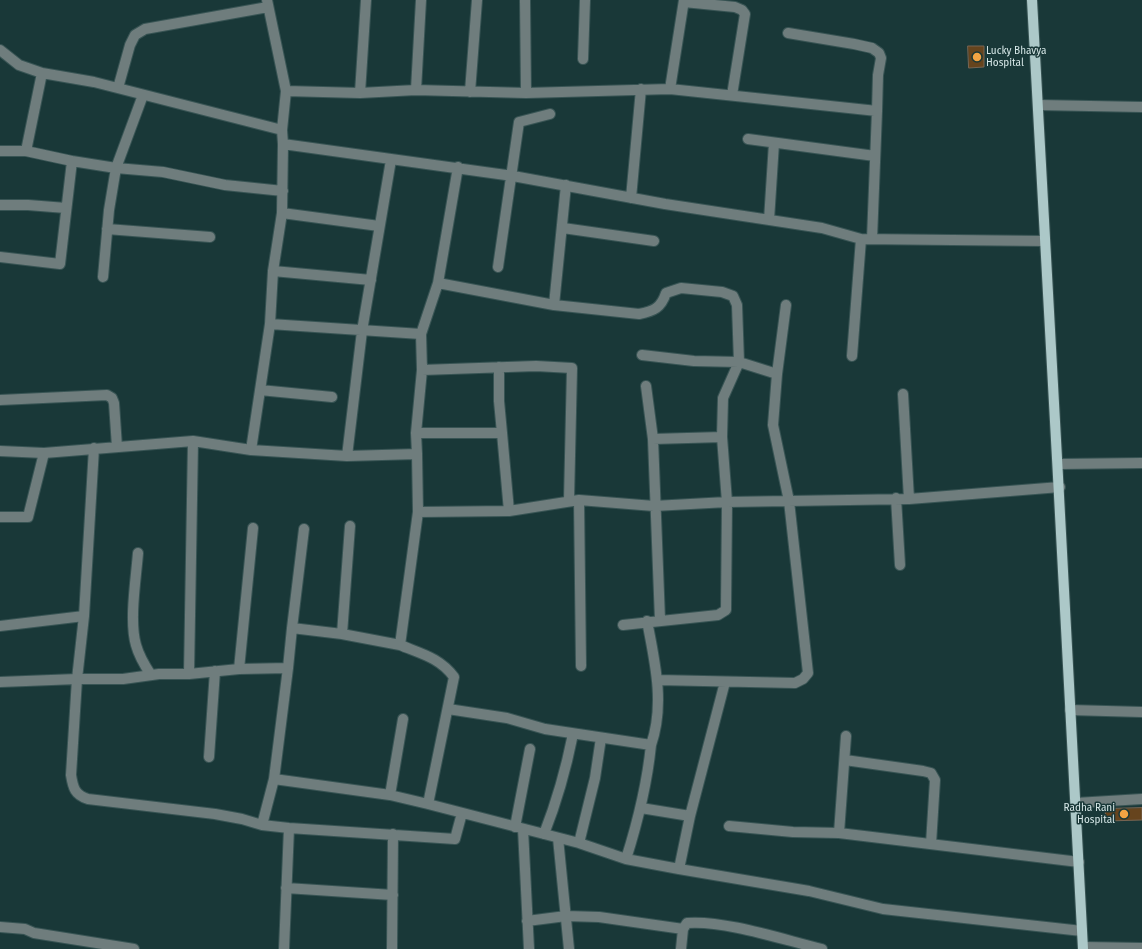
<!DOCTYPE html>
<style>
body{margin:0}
canvas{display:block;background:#193838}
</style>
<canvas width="1142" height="949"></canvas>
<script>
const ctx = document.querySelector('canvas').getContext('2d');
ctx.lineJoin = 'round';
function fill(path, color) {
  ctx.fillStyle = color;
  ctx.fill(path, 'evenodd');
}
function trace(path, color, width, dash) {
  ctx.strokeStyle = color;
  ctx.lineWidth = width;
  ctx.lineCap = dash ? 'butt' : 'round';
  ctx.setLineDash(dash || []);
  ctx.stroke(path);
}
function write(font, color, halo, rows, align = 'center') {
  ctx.font = font + ' "Fira Sans",sans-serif';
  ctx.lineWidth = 3;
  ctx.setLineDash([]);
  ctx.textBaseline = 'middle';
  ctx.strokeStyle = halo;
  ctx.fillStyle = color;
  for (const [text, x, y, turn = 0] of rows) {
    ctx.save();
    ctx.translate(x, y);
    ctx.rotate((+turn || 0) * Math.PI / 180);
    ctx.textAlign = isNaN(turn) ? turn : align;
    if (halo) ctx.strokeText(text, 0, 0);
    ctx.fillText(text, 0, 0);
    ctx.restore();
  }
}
const building = new Path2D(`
 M968,46H984V67L969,68Z
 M1142,808V820L1106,821L1105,809Z`);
const minor = new Path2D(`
 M267,0L286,91L282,130L283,144L513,176L665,204L822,228L861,239
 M525,0L526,93
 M684,2L735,7L742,10L745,14L732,95
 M788,33L854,44L872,48L879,53L881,58L878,75L877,111
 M0,50L19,65L42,73L94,82L282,130
 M583,59L585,0
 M118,88L130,45L135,35L145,29L268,7
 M670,89L684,0
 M416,90L421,0
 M286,91L360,93L416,90L526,93L670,89L877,111L872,239
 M470,92L477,0
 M360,93L366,0
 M1038,105L1142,107
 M748,139L875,156
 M0,151H26L72,161L116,168L163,172L225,185L283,191
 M26,151L42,73
 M631,198L641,89
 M0,205H28L66,208
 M282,213L379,226
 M769,220L774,143
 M563,228L654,241
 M107,229L210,237
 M0,257L60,264L72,161
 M498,267L519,122L550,114
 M273,271L371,280
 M103,277L109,210L116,168L143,95
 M438,283L458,167
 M554,305L566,185
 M270,324L421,334L422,370L416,433L417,454
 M421,334L438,283L554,305L639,314C654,311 661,308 666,293L681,288L722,292L733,296L737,305L739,362L777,374
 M852,356L861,239L1044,241
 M422,370L536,366L572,368L569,500
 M646,386L653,439L660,620
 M260,390L332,397
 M903,394L909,499
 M0,400L107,395L112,398L114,403L117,447
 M416,433H502L499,401V367
 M502,433L509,511
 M653,439L722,437
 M94,448L84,616L77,679L71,775C73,788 75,795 88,799L215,814L242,819L262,825L289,828L455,839L462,813
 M251,450L270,324L273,271L282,213L283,144
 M0,451L44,453L193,441L251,450L347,456L417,454L418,512L400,645C422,654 440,658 454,677L428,804L390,795L274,779
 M347,456L362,331L391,160
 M1059,464L1142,463
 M896,498L900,565
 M579,500L581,666
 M418,512L509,511L579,500L654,506L727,502L909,499L1060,487
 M0,517H28L44,453
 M138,553C136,579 129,621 136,645C139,656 145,666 151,675
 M623,625L718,615L726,610L727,502L722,437L723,398L739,362L694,361L642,355
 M0,626L84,616
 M292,628L304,529
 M342,634L350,526
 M239,669L253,528
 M189,674L193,441
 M658,680L795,683L803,679L808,673L789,501L773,425L777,374L786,305
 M0,682L77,679H123L159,674H189L239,669L288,668L292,628L342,634L400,645
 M448,709L507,718L545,729L651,745C665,705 655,662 647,621
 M1070,710L1142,712
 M209,757L215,671
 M845,760L923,771L931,773L935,780L931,844
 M390,795L403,719
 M1076,803L1142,799
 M428,804L579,843L626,859L679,869L690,816L725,682
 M641,808L690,816
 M262,825L274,779L288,668
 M729,826L793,832L839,833L1079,862
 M515,827L530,749
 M523,829L529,949
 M839,833L846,736
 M544,834C557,801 566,769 573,734
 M558,838L569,949
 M579,843L595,778L601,738
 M626,859C638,821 647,785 651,745
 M679,869L809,891L883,909L1082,931
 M286,888L393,895
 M527,921L566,916L599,917L683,929
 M0,927L25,929L34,933L134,949
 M1083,947L1142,948
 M284,949L289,828
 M392,949L393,834
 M681,949L683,929L687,923C725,920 784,940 822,949`);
const major = new Path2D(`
 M1032,0C1050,316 1066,633 1083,949`);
const markers = [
 [977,57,5,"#f3a443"],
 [1124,814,5,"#f3a443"]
];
const poiNames = [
 ["Lucky Bhavya",986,51],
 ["Hospital",986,63],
 ["Radha Rani",1115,808,"right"],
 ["Hospital",1115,820,"right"]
];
fill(building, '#66441d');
trace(building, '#776553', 1);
trace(minor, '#385454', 12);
trace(major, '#385454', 12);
trace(minor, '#6f7d7d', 10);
trace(major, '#acc8c8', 10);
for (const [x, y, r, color] of markers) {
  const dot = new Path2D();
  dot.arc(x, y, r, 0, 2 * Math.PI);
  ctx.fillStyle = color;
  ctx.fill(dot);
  trace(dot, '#193838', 1.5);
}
write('10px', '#d8e9e9', '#193838', poiNames, 'left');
</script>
